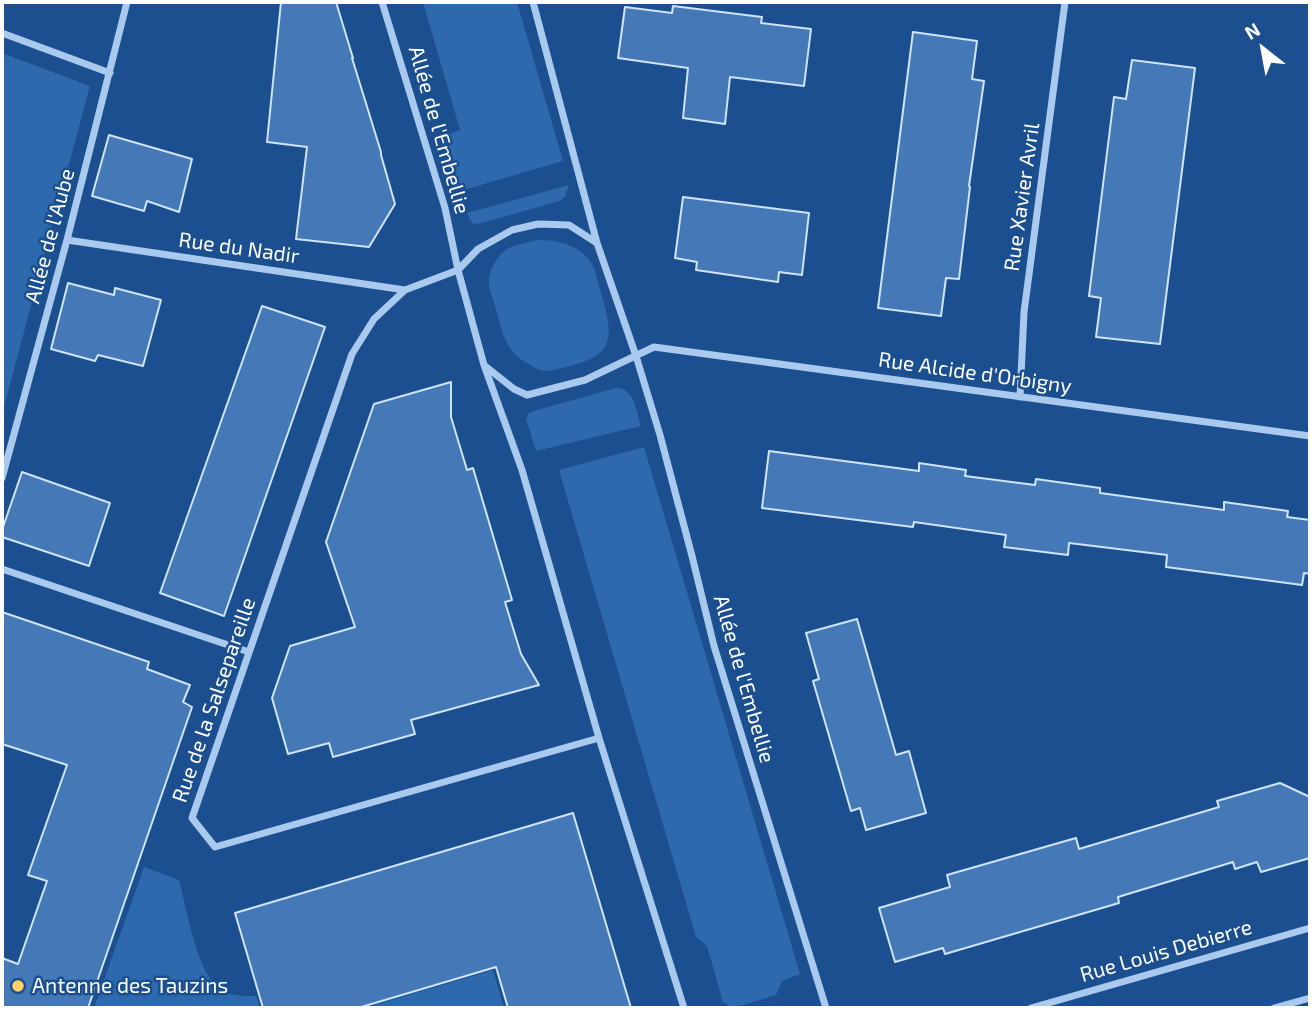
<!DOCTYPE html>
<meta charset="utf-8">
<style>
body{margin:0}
#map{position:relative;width:1312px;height:1010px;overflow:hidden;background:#1b4f8f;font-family:"Exo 2",sans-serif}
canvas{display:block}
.frame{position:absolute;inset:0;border:4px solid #fff;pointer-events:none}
.north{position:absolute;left:1228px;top:14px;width:70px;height:70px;-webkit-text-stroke:5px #1b4f8f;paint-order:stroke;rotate:329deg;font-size:19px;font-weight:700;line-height:28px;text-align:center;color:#fff}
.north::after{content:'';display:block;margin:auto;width:24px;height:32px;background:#fff;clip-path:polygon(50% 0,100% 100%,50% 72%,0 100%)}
</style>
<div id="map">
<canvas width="1312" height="1010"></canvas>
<div class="frame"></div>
<div class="north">N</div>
</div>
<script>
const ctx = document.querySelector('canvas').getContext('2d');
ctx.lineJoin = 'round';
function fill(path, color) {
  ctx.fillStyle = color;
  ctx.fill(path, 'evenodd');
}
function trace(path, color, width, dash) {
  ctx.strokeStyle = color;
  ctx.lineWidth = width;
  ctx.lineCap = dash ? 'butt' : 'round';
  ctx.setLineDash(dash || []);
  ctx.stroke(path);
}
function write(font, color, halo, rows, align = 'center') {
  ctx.font = font + ' "Exo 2",sans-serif';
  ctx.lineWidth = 5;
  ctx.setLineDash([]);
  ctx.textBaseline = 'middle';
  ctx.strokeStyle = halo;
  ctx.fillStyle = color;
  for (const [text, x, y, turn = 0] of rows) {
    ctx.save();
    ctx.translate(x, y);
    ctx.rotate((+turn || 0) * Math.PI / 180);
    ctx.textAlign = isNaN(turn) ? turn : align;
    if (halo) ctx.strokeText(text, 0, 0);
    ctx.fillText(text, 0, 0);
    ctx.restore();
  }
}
const green = new Path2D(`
 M423,2H517L563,161L460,191L445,136L460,130Z
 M2,53L90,86L2,414Z
 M569,185L565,197L560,201L478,224L472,223L467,213Z
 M538,240C557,240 578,244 590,261C597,270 598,286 602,296C612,333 617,354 573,365C564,368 556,370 547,371C541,371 537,369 532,366C504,352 503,333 495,306C493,298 488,288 489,280C489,270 496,259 503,252C512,244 527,243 538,240Z
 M616,388C635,388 636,411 641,426L536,451L526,419L529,413L537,410Z
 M644,447L800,974L782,981L776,995L733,1008L723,1002L707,946L696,937L559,470Z
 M144,867L179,880C186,906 198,979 223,991C233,996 245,996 256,996L260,1008H94Z
 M493,970L504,1008H365Z`);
const building = new Path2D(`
 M281,2H336L353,58H352L381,152V155L395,204L369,247L296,239L307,147L267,142Z
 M673,6L762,17L761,23L811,29L804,86L730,77L725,124L683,118L688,68L618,58L625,7L672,13Z
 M913,32L977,41L972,79L984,81L969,186L970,187L959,279L946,278L941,316L878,308Z
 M1132,60L1195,68L1160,344L1096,337L1101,298L1089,296L1114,97L1126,99Z
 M109,135L192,159L179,212L147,201L144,211L92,196Z
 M683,197L809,213L802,275L779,272L778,282L696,270L697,262L675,258Z
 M68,283L114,295L115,288L161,300L143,366L98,355L95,361L51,349Z
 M262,306L325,327L224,616L160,593Z
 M451,382V417L467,470L473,468L512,600L505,602L521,654L539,685L411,720L415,734L333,757L329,743L288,754L272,698L290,646L355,627L326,542L374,404Z
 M769,451L919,471V463L966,470L965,476L1035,485L1036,479L1100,488V493L1224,510V502L1288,511L1287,517L1310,520V574L1304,573L1302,585L1166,567L1167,555L1069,543L1068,555L1004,547L1006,535L914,522L913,527L762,508Z
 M22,472L110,503L89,566L2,537V530Z
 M2,612L149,662L147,669L190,685L183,702L192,707L88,1008H2V958L18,964L47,881L28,875L67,765L2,744Z
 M857,619L896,755L909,751L926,813L866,830L860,808L851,811L813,681L819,679L806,633Z
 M1280,783L1310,797V858L1261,872L1257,862L1235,869L1233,862L1118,897L1119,903L945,954L943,948L895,962L879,908L950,887L947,875L1076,838L1079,849L1219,807L1217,801Z
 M573,813L631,1008H508L496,967L358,1008H263L235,913Z`);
const minor = new Path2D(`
 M382,2L445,208L458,270L484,365L522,470L599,738L684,1008
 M533,2L597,243L636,356L660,435L692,556L714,646L826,1008
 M2,33L110,73
 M67,240L405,290
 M597,243L569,225L538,224L512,230L478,249L458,270L405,290L374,319L352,354L192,818L215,847L599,738
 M485,366L514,389L527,395L585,380L654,347L1310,436
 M1020,397L1024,312L1065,2
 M2,478L67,240L127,2
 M2,569L249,652
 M1031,1008L1310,928
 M1274,1008L1310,998`);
const markers = [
 [18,986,7,"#ffd166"]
];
const streetNames = [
 ["Allée de l'Embellie",439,130,74],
 ["Rue Xavier Avril",1022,197,-82],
 ["Allée de l'Aube",50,236,-75],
 ["Rue du Nadir",239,248,8],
 ["Rue Alcide d'Orbigny",975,373,8],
 ["Allée de l'Embellie",744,679,74],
 ["Rue de la Salsepareille",214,700,-71],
 ["Rue Louis Debierre",1166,951,-16]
];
const poiNames = [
 ["Antenne des Tauzins",32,986]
];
fill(green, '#2e69ad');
fill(building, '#4478b7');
trace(building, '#cfe3fa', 2);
trace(minor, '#a9c9ee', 7);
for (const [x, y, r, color] of markers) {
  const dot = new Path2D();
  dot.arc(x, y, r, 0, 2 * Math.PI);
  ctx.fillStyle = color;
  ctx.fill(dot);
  trace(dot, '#1b4f8f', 2.5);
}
write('21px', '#fff', '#1b4f8f', streetNames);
write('21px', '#fff', '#1b4f8f', poiNames, 'left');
</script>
